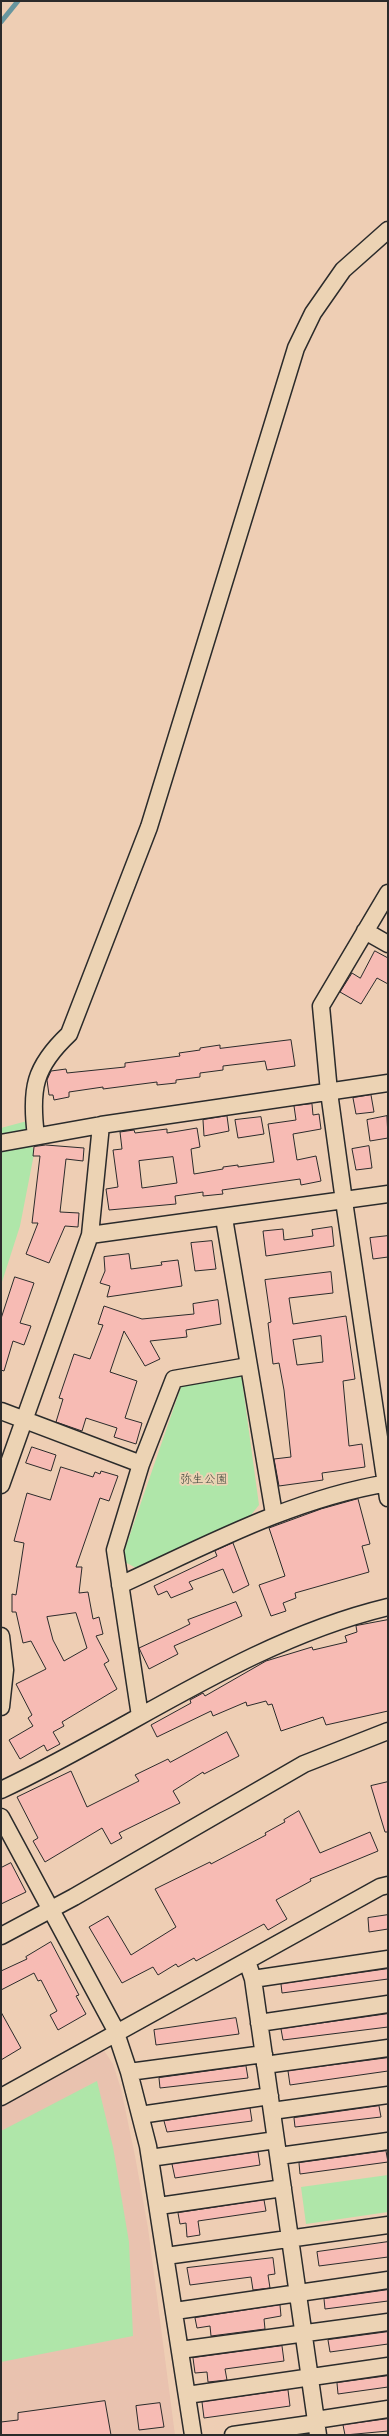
<!DOCTYPE html>
<meta charset="utf-8">
<style>
body{margin:0}
#map{position:relative;width:389px;height:2436px;overflow:hidden;background:#eeceb4;font-family:Mynerve,sans-serif}
canvas{display:block}
.frame{position:absolute;inset:0;border:2px solid #2b2b2b;pointer-events:none}
</style>
<div id="map">
<canvas width="389" height="2436"></canvas>
<div class="frame"></div>
</div>
<script>
const ctx = document.querySelector('canvas').getContext('2d');
ctx.lineJoin = 'round';
function fill(path, color) {
  ctx.fillStyle = color;
  ctx.fill(path, 'evenodd');
}
function trace(path, color, width, dash) {
  ctx.strokeStyle = color;
  ctx.lineWidth = width;
  ctx.lineCap = dash ? 'butt' : 'round';
  ctx.setLineDash(dash || []);
  ctx.stroke(path);
}
function write(font, color, halo, rows, align = 'center') {
  ctx.font = font + ' Mynerve,"Klee One",sans-serif';
  ctx.lineWidth = 4;
  ctx.setLineDash([]);
  ctx.textBaseline = 'middle';
  ctx.strokeStyle = halo;
  ctx.fillStyle = color;
  for (const [text, x, y, turn = 0] of rows) {
    ctx.save();
    ctx.translate(x, y);
    ctx.rotate((+turn || 0) * Math.PI / 180);
    ctx.textAlign = isNaN(turn) ? turn : align;
    if (halo) ctx.strokeText(text, 0, 0);
    ctx.fillText(text, 0, 0);
    ctx.restore();
  }
}
const built = new Path2D(`
 M103,2049L113,2064L121,2089L135,2156L148,2228L175,2435H1V2106Z`);
const green = new Path2D(`
 M27,1121L34,1154L20,1226L1,1285V1128Z
 M241,1373L259,1505L251,1515L136,1568L125,1562V1549L182,1384Z
 M97,2081L113,2147L129,2242L133,2336L1,2362V2131Z
 M388,2175V2212L306,2224L301,2187Z`);
const stream = new Path2D(`
 M1,22L18,1`);
const building = new Path2D(`
 M375,951L388,958V984L377,978L361,1004L340,992L352,973L360,978Z
 M291,1040L295,1066L267,1070L265,1061L223,1066V1070L200,1073V1077L176,1080V1083L157,1085V1082L103,1089V1087L69,1092V1097L54,1100L53,1095H49L47,1080L51,1071L66,1069L67,1073L125,1067V1063L180,1056L179,1053L200,1050V1048L220,1045V1048Z
 M371,1095L374,1112L356,1114L353,1098Z
 M312,1104L313,1115L319,1114L321,1129L293,1134L297,1160L316,1156L321,1181L301,1185L300,1179L222,1190L223,1194L203,1196V1192L175,1196L176,1204L109,1210L106,1189L118,1187L113,1150L122,1149L120,1132L134,1130L135,1133L167,1129V1133L197,1128L200,1147L191,1149L194,1174L223,1169V1167L238,1165V1167L274,1162L268,1124L296,1120L294,1106ZM173,1157L177,1183L142,1188L139,1161Z
 M227,1116L229,1131L204,1136L203,1120Z
 M387,1116L388,1138L370,1141L367,1120Z
 M261,1117L264,1134L238,1138L235,1120Z
 M46,1145L84,1148L83,1161L66,1159L60,1212L79,1213L78,1227L65,1226L49,1263L26,1254L38,1223H32L40,1156H33L34,1147Z
 M369,1146L372,1168L356,1170L352,1149Z
 M332,1227L334,1246L266,1256L263,1231L283,1229L284,1240L313,1236L312,1230Z
 M388,1236V1257L373,1259L370,1238Z
 M212,1241L216,1269L195,1271L191,1243Z
 M129,1254L131,1269L162,1265L161,1262L178,1260L182,1286L107,1297L110,1286L100,1283L105,1271L104,1257Z
 M331,1272L333,1293L289,1298L293,1324L346,1316L355,1379L343,1381L349,1446L362,1444L365,1467L322,1473L323,1480L279,1486L274,1459L291,1457L284,1390L279,1363L273,1364L268,1323L271,1322L265,1280ZM321,1336L323,1362L297,1365L293,1340Z
 M15,1277L34,1283L20,1323L31,1326L24,1345L13,1341L4,1371L1,1370V1319Z
 M218,1300L221,1324L186,1330L187,1337L150,1341L160,1359L145,1366L124,1331L110,1372L137,1381L125,1418L142,1423L136,1444L114,1437L117,1428L86,1418L82,1431L56,1422L63,1399L59,1398L74,1354L90,1359L103,1325L98,1324L104,1306L142,1319L194,1314L193,1304Z
 M32,1447L56,1455L51,1471L26,1463Z
 M61,1467L93,1477L95,1472L100,1474L101,1471L118,1476L109,1501L100,1498L76,1567H82L79,1593L88,1592L93,1619L99,1617L103,1634L96,1636L109,1661L104,1664L117,1689L62,1722L64,1726L53,1732L60,1744L47,1751L44,1745L20,1759L9,1740L33,1726L28,1718L32,1715L16,1684L46,1669L31,1641L23,1643L16,1612H12V1594L16,1595L24,1543L14,1541L27,1493L50,1500ZM76,1613L87,1648L64,1661L53,1640L47,1617Z
 M358,1499L370,1544L362,1546L369,1572L295,1593L296,1598L283,1603L286,1611L271,1616L259,1585L285,1576L269,1528L321,1509Z
 M233,1543L249,1585L233,1593L223,1569L189,1582L193,1589L171,1598L167,1591L158,1595L154,1586L217,1556L215,1551Z
 M236,1602L242,1616L174,1646L178,1654L149,1669L139,1648L180,1629L190,1624L188,1620Z
 M388,1620V1711L326,1725L323,1717L281,1731L272,1704L268,1705L266,1701L247,1706L246,1702L213,1716L211,1711L157,1737L151,1725L191,1703L190,1700L203,1693L205,1696L266,1661L312,1647L313,1650L347,1642L345,1636L357,1632L356,1626Z
 M227,1732L239,1756L204,1774L203,1772L173,1791L180,1803L119,1833L122,1838L111,1844L102,1828L45,1862L33,1841L38,1838L17,1797L71,1771L87,1807L139,1781L135,1775L168,1759L170,1762Z
 M388,1782V1832H385L371,1786Z
 M299,1811L320,1853L370,1832L378,1851L310,1879L311,1881L276,1900L287,1919L268,1930L264,1924L196,1961L194,1958L178,1967L176,1964L158,1975L153,1967L122,1983L89,1927L108,1916L131,1955L176,1927L155,1889L210,1862L211,1864L266,1835L265,1833L285,1822L284,1820Z
 M11,1863L26,1892L1,1904V1868Z
 M388,1915V1929L369,1932L368,1918Z
 M51,1942L79,1995L76,1996L86,2014L58,2030L50,2015L57,2011L41,1980L38,1981L34,1973L1,1990V1971L27,1959L26,1957Z
 M388,1969V1979L282,1993L281,1984Z
 M1,2012L21,2048L1,2060Z
 M388,2014V2027L283,2040L281,2029Z
 M236,2018L239,2034L156,2045L154,2030Z
 M388,2058V2071L290,2085L288,2071Z
 M246,2066L248,2078L160,2088L159,2078Z
 M379,2106L381,2117L295,2127L294,2118Z
 M250,2108L252,2121L167,2132L164,2121Z
 M386,2151L388,2162L300,2174L299,2163Z
 M258,2152L260,2165L175,2178L172,2164Z
 M264,2200L266,2211L198,2221L200,2235L187,2237L186,2223L180,2224L178,2213Z
 M388,2242V2257L319,2266L317,2252Z
 M273,2258L275,2274L268,2275L270,2288L253,2290L251,2277L190,2285L187,2268Z
 M388,2290V2301L325,2309L324,2299Z
 M280,2305L281,2316L264,2319L265,2329L211,2336L210,2326L197,2328L195,2318Z
 M388,2332V2344L330,2352L328,2340Z
 M282,2346L284,2361L225,2369L227,2380L208,2382L207,2372L195,2373L193,2358Z
 M388,2376V2387L338,2394L337,2383Z
 M288,2390L290,2406L204,2418L202,2402Z
 M105,2401L111,2435H1V2422L18,2420V2413Z
 M160,2403L164,2427L139,2430L136,2406Z
 M388,2419V2431L345,2435L343,2425Z`);
const minor = new Path2D(`
 M388,893L321,1006L329,1092L344,1201L388,1498
 M365,931L388,944
 M36,1136C30,1089 34,1067 69,1034L149,827L296,348L313,313L343,270L388,230
 M1,1143L101,1125L388,1083
 M224,1218L274,1514
 M90,1235L388,1194
 M1,1411L141,1464
 M1,1485L90,1235L101,1125
 M120,1585C207,1545 292,1499 388,1483
 M1,1636L5,1670L1,1707
 M140,1716L115,1550L141,1464L174,1379L248,1366
 M1,1790C131,1729 247,1641 388,1607
 M1,1817L114,2027L129,2072L148,2146L193,2435
 M1,1936L74,1897L304,1764L388,1731
 M247,1961L253,1979L318,2435
 M253,1979L388,1959
 M259,2023L388,2004
 M265,2065L388,2048
 M129,2072L264,2054
 M1,2097L380,1887L388,1885
 M272,2111L388,2095
 M140,2115L270,2096
 M279,2156L388,2141
 M150,2158L276,2140
 M159,2206L283,2188
 M166,2256L388,2225
 M175,2311L388,2280
 M180,2350L388,2322
 M187,2395L388,2366
 M316,2420L388,2409
 M233,2435L317,2423`);
const parkNames = [
 ["弥生公園",204,1480]
];
fill(built, '#e9c2af');
fill(green, '#afe6a9');
trace(stream, '#67969f', 5);
fill(building, '#f7bbb4');
trace(building, '#2b2b2b', 1);
trace(minor, '#2b2b2b', 19);
trace(minor, '#ecd3b4', 16);
write('12px', '#3f473e', '#ecd3b4', parkNames);
</script>
